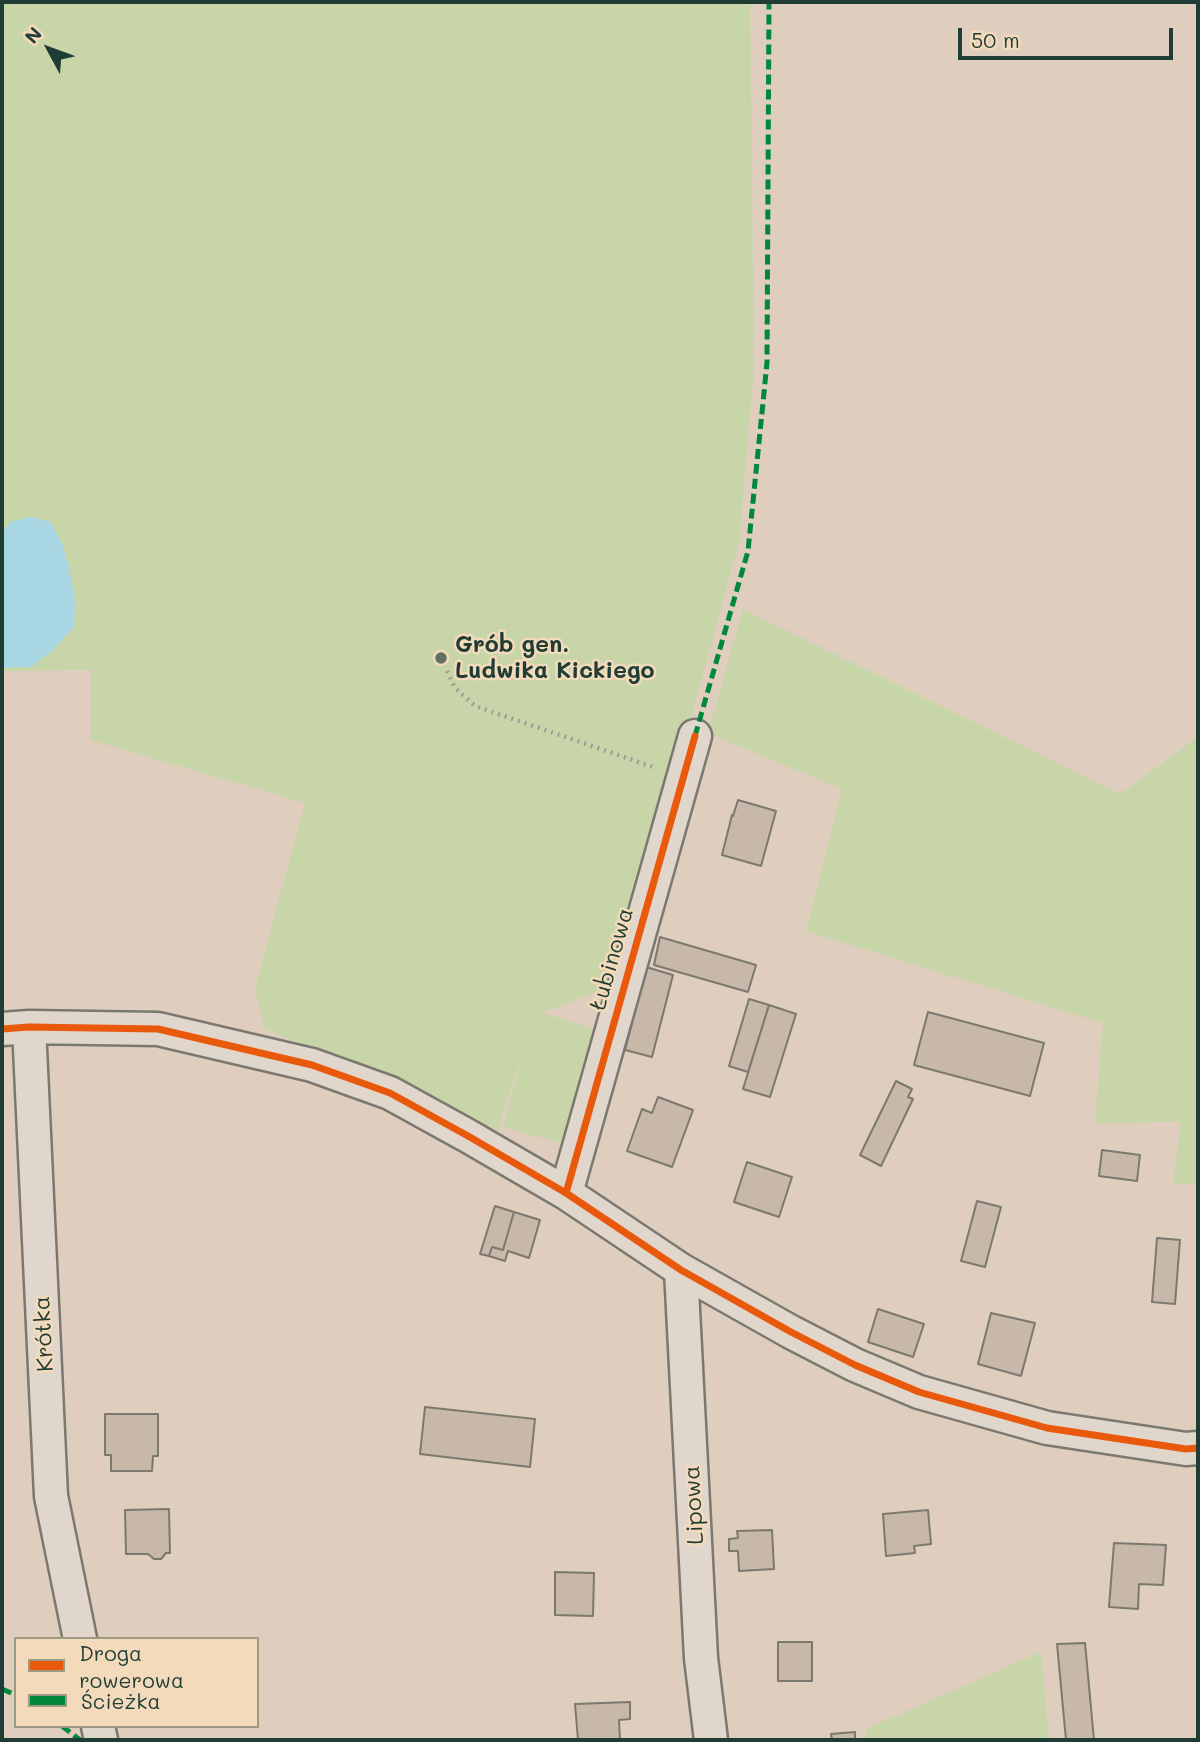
<!DOCTYPE html>
<meta charset="utf-8">
<style>
body{margin:0}
#map{position:relative;width:1200px;height:1742px;overflow:hidden;background:#dfcebd;font-family:Mali,sans-serif}
canvas{display:block}
.frame{position:absolute;inset:0;border:4px solid #1f3d34;pointer-events:none}
.legend{position:absolute;left:14px;top:1637px;width:245px;height:91px;box-sizing:border-box;background:#f3daba;border:2px solid #9e9b84;margin:0;padding:9px 12px;list-style:none;font-size:21px;color:#1f3d34}
.legend li{display:flex;align-items:center;gap:14px;height:35px}
.legend b{width:35px;border:2px solid #9e9b84}
.north{position:absolute;left:14px;top:14px;width:70px;height:70px;-webkit-text-stroke:5px #f3daba;paint-order:stroke;rotate:311deg;font-size:19px;font-weight:700;line-height:28px;text-align:center;color:#1f3d34}
.north::after{content:'';display:block;margin:auto;width:24px;height:32px;background:#1f3d34;clip-path:polygon(50% 0,100% 100%,50% 72%,0 100%)}
.scale{position:absolute;left:958px;top:28px;width:215px;height:32px;box-sizing:border-box;border:4px solid #1f3d34;border-top:0;padding-left:9px;font-size:21px;line-height:24px;white-space:nowrap;color:#1f3d34;-webkit-text-stroke:5px #f3daba;paint-order:stroke}
</style>
<div id="map">
<canvas width="1200" height="1742"></canvas>
<div class="frame"></div>
<ul class="legend">
<li><b style="height:9px;background:#e8590c"></b>Droga rowerowa</li>
<li><b style="height:9px;background:#00873e"></b>Ścieżka</li>
</ul>
<div class="north">N</div>
<div class="scale">50 m</div>
</div>
<script>
const ctx = document.querySelector('canvas').getContext('2d');
ctx.lineJoin = 'round';
function fill(path, color) {
  ctx.fillStyle = color;
  ctx.fill(path, 'evenodd');
}
function trace(path, color, width, dash) {
  ctx.strokeStyle = color;
  ctx.lineWidth = width;
  ctx.lineCap = dash ? 'butt' : 'round';
  ctx.setLineDash(dash || []);
  ctx.stroke(path);
}
function write(font, color, halo, rows, align = 'center') {
  ctx.font = font + ' Mali,sans-serif';
  ctx.lineWidth = 5;
  ctx.setLineDash([]);
  ctx.textBaseline = 'middle';
  ctx.strokeStyle = halo;
  ctx.fillStyle = color;
  for (const [text, x, y, turn = 0] of rows) {
    ctx.save();
    ctx.translate(x, y);
    ctx.rotate((+turn || 0) * Math.PI / 180);
    ctx.textAlign = isNaN(turn) ? turn : align;
    if (halo) ctx.strokeText(text, 0, 0);
    ctx.fillText(text, 0, 0);
    ctx.restore();
  }
}
const green = new Path2D(`
 M2,2H750L754,368L739,542L691,718L609,987L542,1013L593,1028L561,1143L503,1127L528,1034L496,1136L392,1082L265,1029L255,988L305,803L91,740V670L2,671Z
 M743,609L1120,794L1198,737V1183L1173,1184L1181,1122L1095,1123L1103,1023L806,931L842,789L708,733Z
 M1041,1652L1049,1740H866V1729Z`);
const water = new Path2D(`
 M31,517L51,522L62,544L69,567L75,602L74,627L52,651L31,667L2,668V533L10,522Z`);
const building = new Path2D(`
 M738,800L776,811L761,866L722,855L732,815L733,816Z
 M660,937L756,965L748,992L654,965Z
 M646,967L673,975L652,1057L625,1050Z
 M749,999L769,1005L748,1072L729,1066Z
 M769,1005L796,1014L770,1097L743,1089Z
 M928,1012L1044,1043L1030,1096L914,1065Z
 M896,1081L912,1089L908,1097L913,1099L881,1166L860,1155Z
 M658,1097L693,1110L672,1167L627,1151L642,1109L652,1113Z
 M1102,1150L1140,1155L1137,1181L1099,1176Z
 M747,1162L792,1177L779,1217L734,1202Z
 M977,1201L1001,1207L985,1267L961,1261Z
 M495,1206L514,1212L503,1250L492,1247L489,1256L480,1254Z
 M514,1212L540,1220L529,1258L508,1251L505,1261L489,1256L492,1247L503,1250Z
 M1157,1238L1180,1240L1175,1304L1152,1302Z
 M878,1309L924,1324L913,1357L868,1342Z
 M991,1313L1035,1323L1021,1376L978,1364Z
 M425,1407L535,1419L530,1467L420,1454Z
 M105,1414H158V1456H153L152,1471H111V1455H105Z
 M169,1509L170,1553H166L161,1559H154L148,1554H126L125,1510Z
 M928,1510L931,1544L914,1546L915,1553L886,1556L883,1514Z
 M772,1530L774,1569L739,1571L738,1551H729V1539L738,1538L737,1531Z
 M1114,1543L1166,1545L1163,1585L1139,1584L1138,1609L1109,1607Z
 M555,1572L594,1573L593,1616L555,1615Z
 M778,1642H812V1681H778Z
 M1085,1643L1094,1740H1066L1057,1644Z
 M630,1702V1719L619,1720L620,1740H578L575,1704Z
 M855,1732V1740H832L831,1734Z`);
const path = new Path2D(`
 M447,671L455,688L475,706L656,768`);
const minor = new Path2D(`
 M29,1027L51,1496L80,1639
 M2,1029L29,1027L158,1029L312,1065L390,1093L468,1136L566,1193L681,1270L791,1332L855,1365L919,1392L1047,1428L1186,1449L1198,1448
 M566,1193L695,736
 M681,1270L701,1658L711,1740
 M98,1726L101,1740`);
const quiet = new Path2D(`
 M695,736L748,551L767,363L769,2
 M2,1689L16,1695
 M62,1726L80,1740`);
const cycleway = new Path2D(`
 M2,1029L29,1027L158,1029L312,1065L390,1093L468,1136L566,1193L681,1270L791,1332L855,1365L919,1392L1047,1428L1186,1449L1198,1448
 M566,1193L695,736`);
const markers = [
 [441,658,7,"#627064"]
];
const poiNames = [
 ["Grób gen.",455,645],
 ["Ludwika Kickiego",455,671]
];
const streetNames = [
 ["Łubinowa",612,959,-74],
 ["Krótka",44,1334,-93],
 ["Lipowa",694,1505,-93]
];
fill(green, '#c7d5a9');
fill(water, '#a9d6e3');
fill(building, '#c7b8aa');
trace(building, '#7b796f', 2);
trace(minor, '#7b796f', 37);
trace(path, '#a19d93', 4.5, [2, 5]);
trace(minor, '#e0d6cb', 32);
trace(quiet, '#00873e', 5, [10, 5]);
trace(cycleway, '#e8590c', 7);
for (const [x, y, r, color] of markers) {
  const dot = new Path2D();
  dot.arc(x, y, r, 0, 2 * Math.PI);
  ctx.fillStyle = color;
  ctx.fill(dot);
  trace(dot, '#f3daba', 2.5);
}
write('bold 23px', '#1f3d34', '#f3daba', poiNames, 'left');
write('23px', '#1f3d34', '#f3daba', streetNames);
</script>
